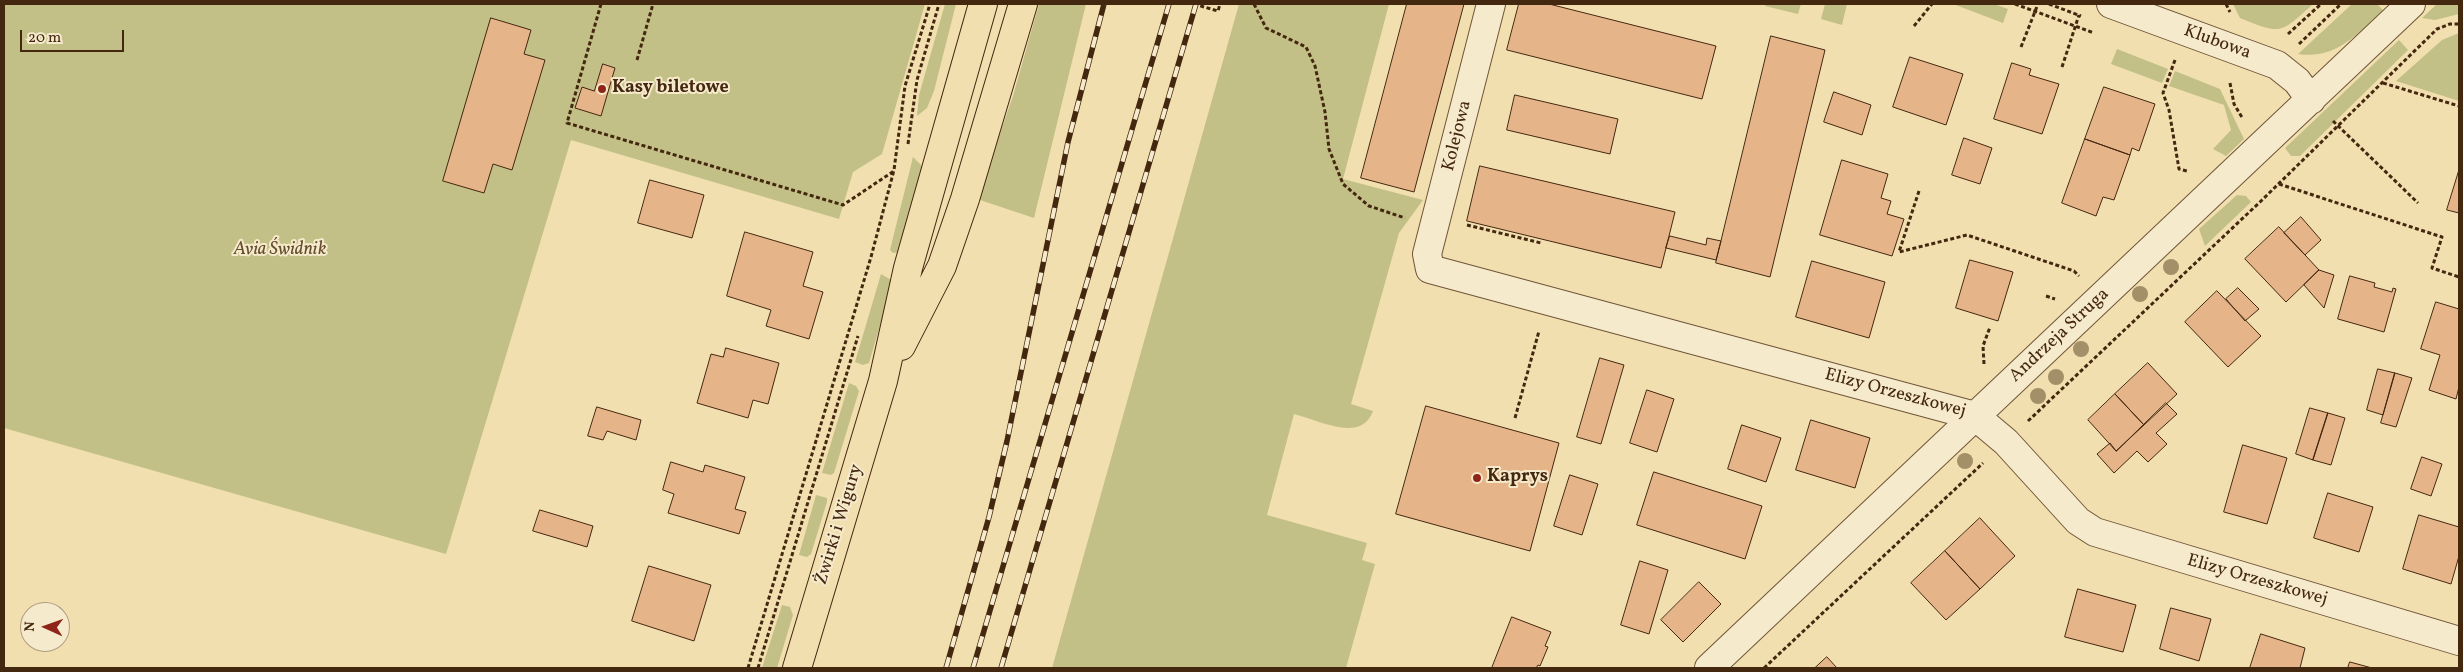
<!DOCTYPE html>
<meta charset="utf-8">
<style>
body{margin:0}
#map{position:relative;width:2463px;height:672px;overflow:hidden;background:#f1dfb0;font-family:Vollkorn,serif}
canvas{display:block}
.frame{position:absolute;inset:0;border:5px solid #44270f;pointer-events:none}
.north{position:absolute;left:20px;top:602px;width:50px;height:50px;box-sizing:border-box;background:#f6eacc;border:1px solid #af9c80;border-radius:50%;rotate:272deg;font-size:14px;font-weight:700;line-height:20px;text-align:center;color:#44270f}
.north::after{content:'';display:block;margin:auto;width:18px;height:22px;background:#8f2418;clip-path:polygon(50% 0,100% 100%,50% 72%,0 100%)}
.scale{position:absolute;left:20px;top:30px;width:104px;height:22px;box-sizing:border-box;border:2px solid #44270f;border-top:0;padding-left:6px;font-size:15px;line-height:18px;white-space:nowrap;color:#44270f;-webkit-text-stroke:4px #f6eacc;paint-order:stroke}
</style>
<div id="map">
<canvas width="2463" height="672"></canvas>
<div class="frame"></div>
<div class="north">N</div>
<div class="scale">20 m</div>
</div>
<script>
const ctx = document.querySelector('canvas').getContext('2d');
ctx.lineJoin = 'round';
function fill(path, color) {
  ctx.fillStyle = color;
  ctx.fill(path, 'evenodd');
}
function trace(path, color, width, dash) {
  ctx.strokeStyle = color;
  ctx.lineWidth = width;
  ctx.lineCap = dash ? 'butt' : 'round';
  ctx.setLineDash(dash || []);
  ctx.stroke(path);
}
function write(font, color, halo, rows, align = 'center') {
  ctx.font = font + ' Vollkorn,serif';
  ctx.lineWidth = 4;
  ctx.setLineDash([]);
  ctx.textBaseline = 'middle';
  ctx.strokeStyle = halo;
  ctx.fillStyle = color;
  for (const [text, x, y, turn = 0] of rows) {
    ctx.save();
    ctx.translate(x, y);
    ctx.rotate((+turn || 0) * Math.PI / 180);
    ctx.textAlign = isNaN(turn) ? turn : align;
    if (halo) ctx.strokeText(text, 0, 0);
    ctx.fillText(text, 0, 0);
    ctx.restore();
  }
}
const green = new Path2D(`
 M4,4H925L882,154L853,172L839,219L571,140L446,554L4,428Z
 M945,4H956L934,91L927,108L917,116L919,95Z
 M1039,4H1086L1034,218L977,199L1013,96Z
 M1239,4H1389L1343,179L1423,200L1399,233L1351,404L1373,411C1361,444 1319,420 1294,414L1267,515L1367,543L1362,560L1375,564L1346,668H1052Z
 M1766,4H1801L1798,14L1765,6Z
 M1825,4H1847L1842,25L1821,19Z
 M1953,4H1994L2008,9L2003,23Z
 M2233,4H2313C2280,34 2282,35 2240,18Z
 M2352,4H2377L2383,10C2357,34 2336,60 2298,54Z
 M2437,4H2459V14L2435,20L2422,18Z
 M2459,33V101L2396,81L2442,40Z
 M2399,40L2408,50L2300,156H2291L2285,148Z
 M2117,49L2168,69L2162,83L2111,64Z
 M2175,71L2220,89L2244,139L2226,156L2213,149L2231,130L2224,105L2169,86Z
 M913,157L921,165L923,176L901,252L893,253L890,250Z
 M2237,195L2246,196L2251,202L2205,246L2199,229Z
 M881,274L893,281L869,363L863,365L855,362Z
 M849,383L856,386L859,391L834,473L831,475L822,473Z
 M816,495L827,498V502L811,554L807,557L799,555Z
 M782,605L790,607L793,615L777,668H762Z`);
const building = new Path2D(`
 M1407,4H1464L1414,192L1361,178Z
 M1519,4H1549L1716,46L1702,99L1507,50Z
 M491,18L531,30L524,54L545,60L512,170L493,164L484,193L443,181Z
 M1771,36L1825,50L1770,277L1716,263Z
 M1910,57L1963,74L1946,125L1893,107Z
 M2012,63L2031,69L2029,75L2059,84L2042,134L1994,119Z
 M603,64L615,68L601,116L575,108L582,87L594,91Z
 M2104,87L2155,104L2139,151L2132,148L2130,155L2085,139Z
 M1834,92L1871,105L1862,135L1824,122Z
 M1515,95L1618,119L1610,154L1507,130Z
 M1964,138L1992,148L1980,184L1952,175Z
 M2085,139L2130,155L2114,200L2103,197L2096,216L2062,203Z
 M1842,160L1888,174L1881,198L1891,201L1887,214L1904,219L1892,256L1820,235Z
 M1480,166L1675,212L1661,268L1467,221Z
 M2459,170V213L2447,210Z
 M650,180L704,195L692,238L638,223Z
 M2301,217L2321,240L2305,255L2284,233Z
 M2279,227L2319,270L2286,302L2245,259Z
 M745,232L813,252L803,286L823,292L809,339L766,326L771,310L727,296Z
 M1670,236L1706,245L1707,238L1721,241L1716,260L1666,248Z
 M1970,260L2013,272L1998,321L1956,308Z
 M1812,261L1885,282L1869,338L1796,317Z
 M2319,270L2334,275L2324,308L2304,285Z
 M2350,276L2375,283L2374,287L2392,292L2393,288L2396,289L2384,332L2338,319Z
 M2238,288L2259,309L2245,321L2226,299Z
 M2217,291L2261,336L2228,367L2185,322Z
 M2436,302L2459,309V387L2456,399L2429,390L2440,355L2421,349Z
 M726,348L779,363L768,404L753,400L748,418L697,403L711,354L723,357Z
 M1600,358L1624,365L1601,444L1577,437Z
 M2148,363L2177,394L2144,425L2115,394Z
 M2378,369L2395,373L2383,415L2367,410Z
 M2395,373L2412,378L2396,427L2381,423Z
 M1647,390L1674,399L1657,452L1630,443Z
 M2115,394L2144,425L2116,451L2088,420Z
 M2166,403L2177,414L2156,433L2167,444L2148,462L2137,451L2114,473L2097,454L2110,443L2116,451Z
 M1426,406L1559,443L1530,551L1396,514Z
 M597,407L641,420L636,440L607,431L603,440L588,436Z
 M2310,408L2328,413L2313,460L2296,454Z
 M2328,413L2345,418L2331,465L2313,460Z
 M1811,420L1870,438L1855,488L1796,470Z
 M1742,425L1781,438L1766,482L1728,469Z
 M2243,445L2287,458L2267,524L2224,512Z
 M2422,457L2442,464L2431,496L2411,489Z
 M671,462L703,472L705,465L745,477L735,509L746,512L739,534L668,513L674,494L663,490Z
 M1654,472L1762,506L1745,559L1637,525Z
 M1570,475L1598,484L1582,535L1554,526Z
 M2328,493L2373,507L2359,552L2314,538Z
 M540,510L593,526L587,547L533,531Z
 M2419,515L2459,527V556L2451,584L2403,569Z
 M1980,518L2015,556L1980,589L1945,551Z
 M1945,551L1980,589L1946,620L1911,583Z
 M1640,561L1668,570L1649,634L1621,625Z
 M649,566L711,585L694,641L632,621Z
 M1699,582L1721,604L1683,642L1661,620Z
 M2078,589L2136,605L2123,652L2065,637Z
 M2171,608L2211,619L2199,661L2160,649Z
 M1512,617L1551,632L1545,646L1548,647L1540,666L1538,665L1536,668H1492Z
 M2261,634L2305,648L2300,668H2250Z
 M1827,657L1837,668H1815Z
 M2350,662L2372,668H2348Z`);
const path = new Path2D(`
 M601,4L567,123L843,205L894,171
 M1194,4L1218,11L1220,4
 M1254,4L1266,28L1306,47L1315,66L1325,112L1329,149L1343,184L1369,206L1405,218
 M2015,4L2094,33
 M2049,4L2081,16
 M2226,4L2230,12
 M1914,26L1932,4
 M2288,34L2321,4
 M2299,44L2341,4
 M2021,47L2038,4
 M637,60L653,4
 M2175,60L2163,93L2169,110L2179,169L2187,171
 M2062,67L2079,15
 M2230,83L2234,104L2243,119
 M2383,83L2459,106
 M2333,121L2418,203
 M908,144L917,80L939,4
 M2279,184L2442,237L2432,268L2459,277
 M1919,191L1899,252L1967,235L2074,271L2079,276
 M1467,225L1541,243
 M2046,296L2055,299
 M1984,364L1983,346L1990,327
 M1515,418L1539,331
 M2028,421L2261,201L2437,29L2450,24H2459
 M748,668L871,257L894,170L905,86L930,4
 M758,668L858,336
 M1764,668L1983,463`);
const minor = new Path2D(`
 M1491,4L1427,254L1430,269L1975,416L2006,442L2078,521L2095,532L2459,641
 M2111,4L2277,65L2297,81L2311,100
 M1709,668L2411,4`);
const major = new Path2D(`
 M901,346L942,266L965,199L1023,4
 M797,668L883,381L908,268L983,4`);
const rail = new Path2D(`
 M946,668L989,517L1007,441L1068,142L1104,4
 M973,668L1169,4
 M1001,668L1196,4`);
const trees = [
 [2171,267],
 [2140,294],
 [2081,349],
 [2056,377],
 [2038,396],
 [1965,461]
];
const markers = [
 [602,89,5,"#8f2418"],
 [1477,478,5,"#8f2418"]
];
const streetNames = [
 ["Klubowa",2217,43,20],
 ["Kolejowa",1458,136,-76],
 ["Andrzeja Struga",2060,336,-43],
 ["Elizy Orzeszkowej",1895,394,15],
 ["Żwirki i Wigury",840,525,-73],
 ["Elizy Orzeszkowej",2257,581,16]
];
const poiNames = [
 ["Kasy biletowe",612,89],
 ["Kaprys",1487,478]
];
const parkNames = [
 ["Avia Świdnik",280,251]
];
fill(green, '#c2c086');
fill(building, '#e6b489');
trace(building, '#44270f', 1);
trace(minor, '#6f5537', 30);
trace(major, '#44270f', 30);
trace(path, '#44270f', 3, [4, 2.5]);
trace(minor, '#f6eacc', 28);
trace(major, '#f1dfb0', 28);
trace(rail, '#44270f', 5.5);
trace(rail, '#f6eacc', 4, [11]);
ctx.fillStyle = '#a38f68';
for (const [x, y] of trees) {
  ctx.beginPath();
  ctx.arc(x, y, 8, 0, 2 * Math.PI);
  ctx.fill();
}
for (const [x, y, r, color] of markers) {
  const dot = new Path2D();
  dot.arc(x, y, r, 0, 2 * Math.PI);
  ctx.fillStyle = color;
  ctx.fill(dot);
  trace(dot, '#f6eacc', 2);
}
write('18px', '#44270f', '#f6eacc', streetNames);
write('bold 18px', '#44270f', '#f6eacc', poiNames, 'left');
write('italic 18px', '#644d2d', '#f6eacc', parkNames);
</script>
